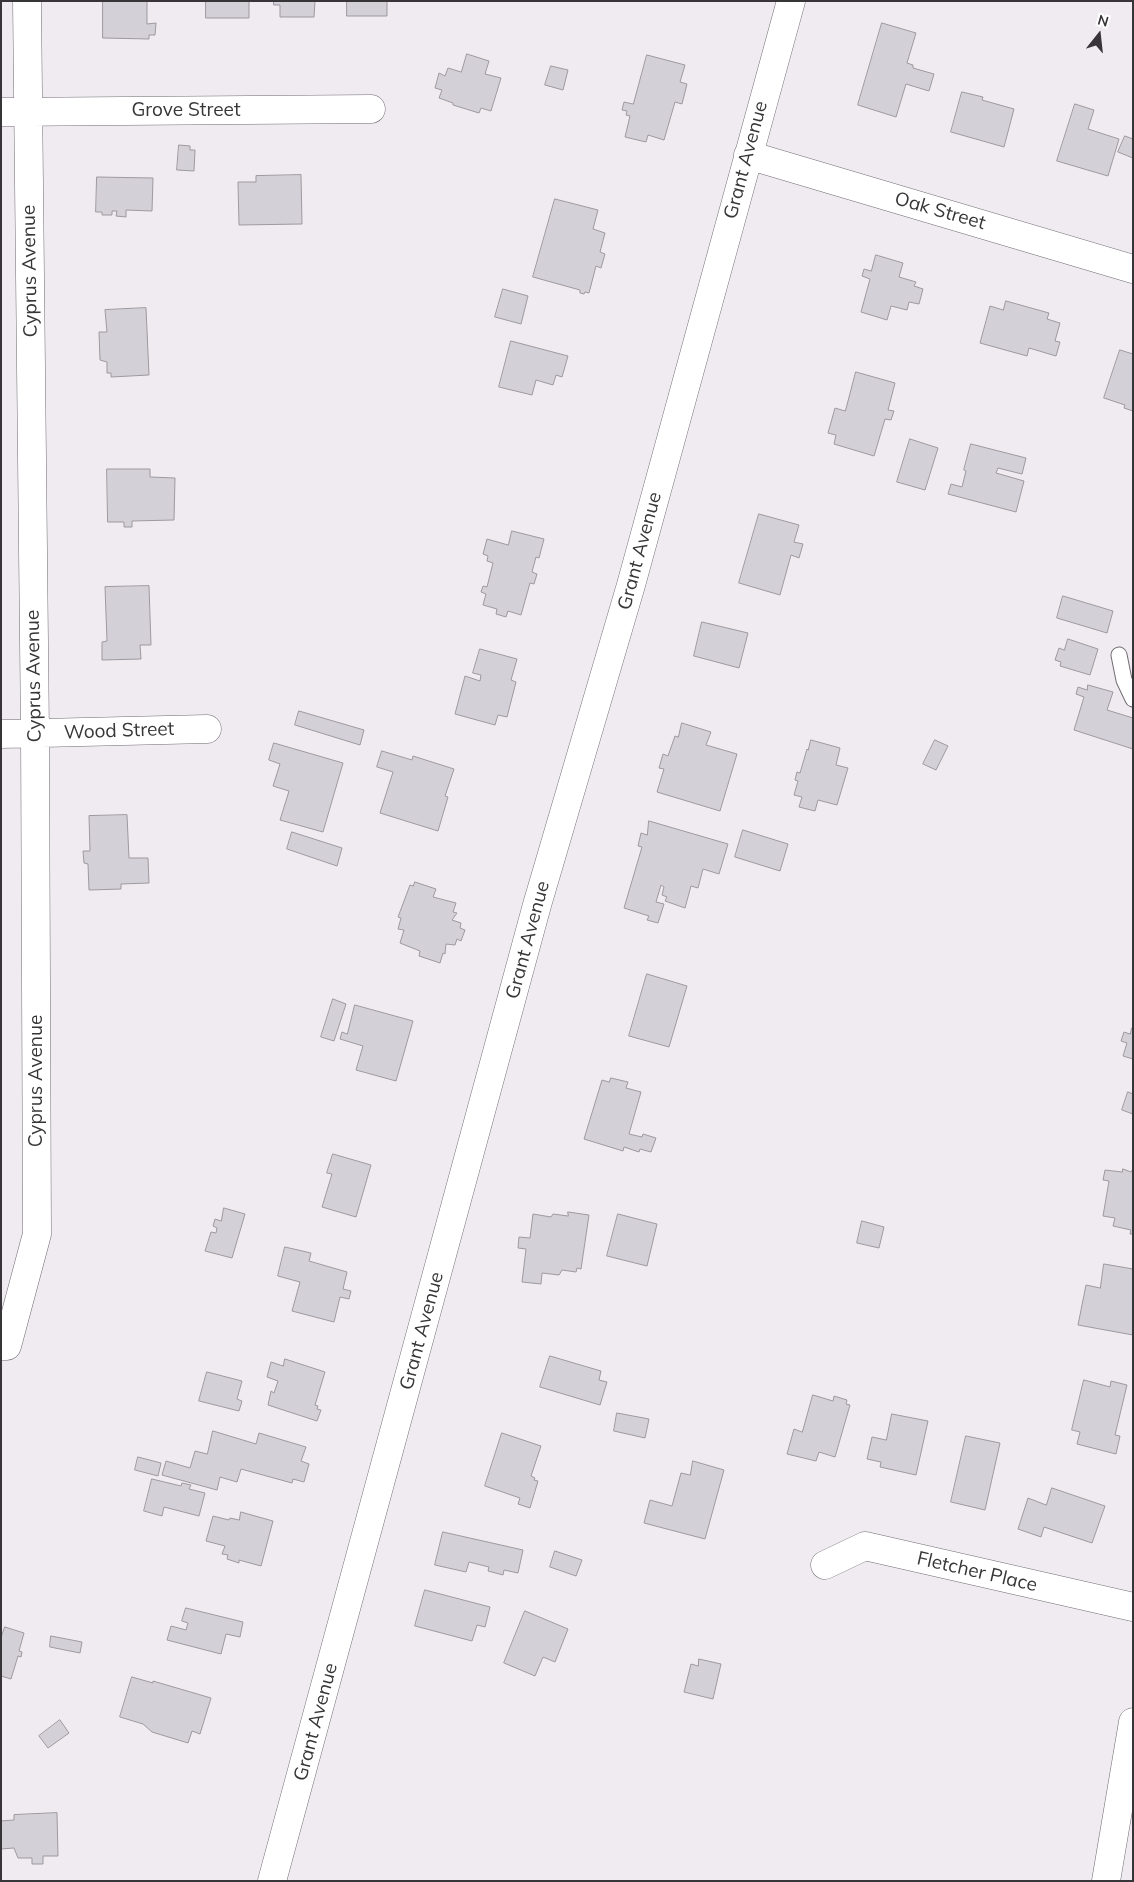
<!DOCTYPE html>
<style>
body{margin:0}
#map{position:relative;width:1134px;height:1882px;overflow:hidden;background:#efebf1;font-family:Mulish,sans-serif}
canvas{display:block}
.frame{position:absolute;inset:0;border:2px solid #373537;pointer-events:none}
.north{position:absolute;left:1074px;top:10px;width:50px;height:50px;-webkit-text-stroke:4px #fff;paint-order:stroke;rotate:16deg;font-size:14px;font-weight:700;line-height:20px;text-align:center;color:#373537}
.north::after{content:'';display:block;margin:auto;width:18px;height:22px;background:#373537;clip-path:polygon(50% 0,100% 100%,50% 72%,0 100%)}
</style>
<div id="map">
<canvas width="1134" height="1882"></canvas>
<div class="frame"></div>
<div class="north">N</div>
</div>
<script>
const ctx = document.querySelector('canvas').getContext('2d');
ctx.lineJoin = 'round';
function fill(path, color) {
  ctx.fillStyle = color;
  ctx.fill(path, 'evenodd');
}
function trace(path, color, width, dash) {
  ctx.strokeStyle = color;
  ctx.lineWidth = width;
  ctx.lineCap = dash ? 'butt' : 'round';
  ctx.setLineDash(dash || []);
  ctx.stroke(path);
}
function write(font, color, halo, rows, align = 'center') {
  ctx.font = font + ' Mulish,sans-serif';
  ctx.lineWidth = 4.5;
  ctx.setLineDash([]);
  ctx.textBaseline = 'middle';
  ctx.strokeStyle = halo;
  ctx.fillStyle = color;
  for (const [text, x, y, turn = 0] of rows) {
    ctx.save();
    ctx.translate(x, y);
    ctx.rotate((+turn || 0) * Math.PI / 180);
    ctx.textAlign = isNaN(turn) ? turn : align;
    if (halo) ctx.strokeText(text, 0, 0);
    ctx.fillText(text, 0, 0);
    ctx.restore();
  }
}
const building = new Path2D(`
 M103,1H147V24L156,23L155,35H149V39L103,38Z
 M206,1H249V18H206Z
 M274,1H315L314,17H280V5H274Z
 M347,1H387V16H347Z
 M882,23L916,33L907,63L913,65V68L934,74L929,91L906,84L896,117L858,105Z
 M467,54L489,61L485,74L501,78L491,111L481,108L479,113L453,105V103L439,98L442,90L435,88L439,73L445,76L448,68L461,72Z
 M647,55L685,65L680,82L687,84L682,104L675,102L664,140L648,135L646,142L625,137L630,116L626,115L627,111L622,110L624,102L633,104Z
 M551,66L568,70L563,90L545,85Z
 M962,92L983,97L982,100L1014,109L1004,147L951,132Z
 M1075,104L1094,110L1088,129L1119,139L1108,176L1057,161Z
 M1125,136L1133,139V158L1118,152Z
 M179,145L190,146V150H195L194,171L177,170Z
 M301,175L302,224L239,225L238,182H256V176Z
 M97,177L153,178L152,211L126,210V217L116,216L117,211H112V215H102V212H96Z
 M555,199L598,210L593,229L605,233L600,252L605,254L601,268L596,266L589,293L585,292L584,294L580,293V290L533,277Z
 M876,255L903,263L899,277L916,282L914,286L923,289L919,304L909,302L907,310L891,306L887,320L861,312L870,279L862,276L864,269L871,271Z
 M503,289L528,296L521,324L495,317Z
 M1006,301L1049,313L1047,319L1060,323L1055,341L1060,342L1056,356L1029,348L1027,356L980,343L990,306L1003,310Z
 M146,308L149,375L111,377V373H107V362L100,360L99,332H107L105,310Z
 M511,341L568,356L562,377L556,375L553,385L536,380L532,395L499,387Z
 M1120,350L1133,354V411L1124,408L1125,405L1104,398Z
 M856,372L895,383L888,410L894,411L891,420L885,419L874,456L834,444L836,435L828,433L835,408L845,411Z
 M910,439L938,448L925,490L897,482Z
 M971,444L1026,458L1022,474L998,468L996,473L1024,481L1016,512L948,494L951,484L962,487L966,471L964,470Z
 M107,469H150V477L175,478L174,520L132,521V527H124V522H108Z
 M759,514L799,525L794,542L803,544L799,558L791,555L780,595L739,583Z
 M512,531L544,539L539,558L536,557L532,572L537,574L534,584L530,583L521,615L508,611L506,617L496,614L497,609L483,605L486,594L481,592L483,586L487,587L493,563L487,561L488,556L483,554L487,539L508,545Z
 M149,586L151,645H140L141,659L102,660V642L107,641L105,587Z
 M1063,596L1113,611L1107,633L1057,618Z
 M702,622L748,633L739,668L694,656Z
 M1068,639L1098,649L1090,675L1060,666L1061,662L1055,660L1059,648L1064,650Z
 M480,649L517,659L511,680L516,682L507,717L498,715L495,725L455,714L465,676L480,681L481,675L473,673Z
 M1088,685L1113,692L1107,710L1133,718V749L1074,730L1084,697L1076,694L1078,687L1087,690Z
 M299,711L364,730L360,745L295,725Z
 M682,723L711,732L706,745L737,754L720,811L657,792L664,769L659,768L663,754L668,756L675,736L678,737Z
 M811,740L840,748L836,765L848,768L837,805L818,800L815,811L799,807L802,797L794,795L798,781L795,780L797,772L800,773L807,749L808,750Z
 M935,740L948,746L936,770L923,764Z
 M274,743L343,763L323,832L280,820L289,791L273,786L280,764L269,760Z
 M382,751L412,760L413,756L454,769L445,796L448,797L438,831L380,813L393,772L377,767Z
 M127,815L129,858H148L149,883L121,884V889L89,890L88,864L84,863L83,851H90L89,816Z
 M649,821L728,844L719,874L703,869L698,888L691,886L685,908L665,901L667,897L662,895L664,887L661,885L656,902L664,904L658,923L647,920L649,916L624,908L642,847L638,846L641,833L647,835Z
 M743,830L788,844L780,871L735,857Z
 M292,832L342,848L337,866L287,849Z
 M415,882L436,889L433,897L456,903L453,912L457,913L452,920L461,923L460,928L465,930L461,941L457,939L455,945L446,944L445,954L443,953L440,963L419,956L420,951L400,943L404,930L398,929L401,918L398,917L410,885L413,886Z
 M647,974L687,986L669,1047L629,1036Z
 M333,999L346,1004L334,1041L321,1037Z
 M355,1005L413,1021L396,1081L356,1070L363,1046L340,1039L342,1032L347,1034Z
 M1132,1028H1133V1059L1123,1056L1127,1043L1121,1041L1124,1032L1130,1034Z
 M611,1078L628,1082L626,1088L641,1092L629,1134L642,1137L643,1134L656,1138L651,1152L640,1149L639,1152L624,1147L623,1151L584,1139L602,1080L609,1082Z
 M1128,1092L1133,1094V1114L1122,1110Z
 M333,1154L371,1165L356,1217L322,1207L332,1174L327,1173Z
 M1123,1169L1131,1172L1133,1169V1234H1130L1131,1230L1113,1226L1115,1218L1103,1216L1109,1181L1103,1180L1105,1170L1122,1172Z
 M224,1208L245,1214L232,1258L205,1251L211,1232L216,1233L217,1228L213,1226L215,1219L221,1221Z
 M568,1212L589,1215L581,1269L577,1268L576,1272L562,1270L559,1275L542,1273L541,1284L522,1282L526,1249L518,1248L519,1237L530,1238L533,1214L551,1217L553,1214L568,1216Z
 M618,1214L657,1224L647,1266L607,1256Z
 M862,1221L884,1227L879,1248L857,1243Z
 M285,1247L311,1253L309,1261L347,1272L343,1289L351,1291L349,1299L340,1297L334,1322L292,1311L300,1282L278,1276Z
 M1104,1264L1133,1269V1335L1078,1325L1086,1285L1100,1288Z
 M550,1356L601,1371L599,1380L607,1382L600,1405L540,1387Z
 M285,1359L325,1372L315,1405L318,1406L317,1409L321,1410L317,1421L268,1405L271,1391L274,1393L278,1381L267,1377L271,1362L283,1366Z
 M207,1372L242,1381L237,1399L242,1401L239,1411L199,1401Z
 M1084,1380L1110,1387L1111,1381L1127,1385L1115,1435L1120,1436L1116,1454L1077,1444L1080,1432L1072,1430Z
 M813,1395L833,1401L834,1396L847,1400L846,1404L850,1405L835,1457L819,1452L816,1461L787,1454L794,1429L802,1432Z
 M617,1413L649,1419L645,1438L614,1431Z
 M892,1414L928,1421L916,1475L880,1467L881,1462L867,1459L872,1437L886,1440Z
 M213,1431L256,1444L259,1433L306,1447L301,1461L309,1464L304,1482L293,1479L292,1483L241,1469L237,1482L220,1477L217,1490L162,1475L166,1461L190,1468L195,1451L207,1454Z
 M502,1433L541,1446L531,1476L535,1478L534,1480L538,1481L530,1508L518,1504L520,1498L485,1486Z
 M966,1436L1000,1443L985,1510L951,1502Z
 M138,1457L161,1463L158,1476L135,1470Z
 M693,1461L724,1470L705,1539L644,1523L650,1500L672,1506L681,1473L690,1475Z
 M152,1479L181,1486L182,1483L191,1485L189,1489L205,1493L199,1516L164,1507L162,1516L144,1511Z
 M1052,1488L1105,1506L1092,1543L1044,1527L1041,1537L1018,1529L1028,1498L1046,1505Z
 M241,1512L273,1521L261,1566L239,1560V1563L227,1559L228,1555L222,1554L225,1546L206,1541L213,1516L229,1520L230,1518L239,1520Z
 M443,1532L523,1550L518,1573L504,1570L503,1575L488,1571L489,1567L469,1562L466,1572L435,1565Z
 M555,1551L582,1560L576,1576L550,1567Z
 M425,1590L490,1607L485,1627L477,1625L472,1641L415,1626Z
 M186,1608L243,1622L240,1637L226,1634L221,1654L167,1640L171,1626L186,1630L188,1623L182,1621Z
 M525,1611L568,1629L555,1662L543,1657L535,1676L504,1663Z
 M5,1627L24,1633L19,1651L22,1652L21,1657L18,1656L11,1679L1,1676V1638Z
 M51,1636L82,1642L80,1653L50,1647Z
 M699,1659L721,1664L713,1699L684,1692L691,1664L698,1666Z
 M132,1677L153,1683V1681L211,1698L200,1734L192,1731L188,1743L152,1732L143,1724L120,1717Z
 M60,1720L69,1733L48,1748L39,1736Z
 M57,1813L58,1856H43V1864H32V1858H18L14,1848L1,1849V1821L14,1820V1815Z`);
const lane = new Path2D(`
 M1119,655L1124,680L1133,699`);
const street = new Path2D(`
 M1,112L371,109
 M748,155L1133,269
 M1,734L207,729
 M1,1346H7L37,1234L35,733L27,1
 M825,1565L865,1546L1133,1607
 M272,1881L537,905L631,585L791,1
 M1106,1881L1133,1722`);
const streetNames = [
 ["Grove Street",186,110],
 ["Grant Avenue",746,160,-75],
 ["Oak Street",940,211,16],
 ["Cyprus Avenue",30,271,-91],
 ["Grant Avenue",640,551,-75],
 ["Cyprus Avenue",34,676,-91],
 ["Wood Street",119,731,-2],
 ["Grant Avenue",528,940,-75],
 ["Cyprus Avenue",36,1081,-90],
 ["Grant Avenue",422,1331,-75],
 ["Fletcher Place",977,1572,13],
 ["Grant Avenue",316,1722,-75]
];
fill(building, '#d4d0d7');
trace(building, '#9d999f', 1);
trace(lane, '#716d72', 17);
trace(street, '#716d72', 29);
trace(lane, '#fff', 15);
trace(street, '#fff', 28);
write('19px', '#373537', '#fff', streetNames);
</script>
